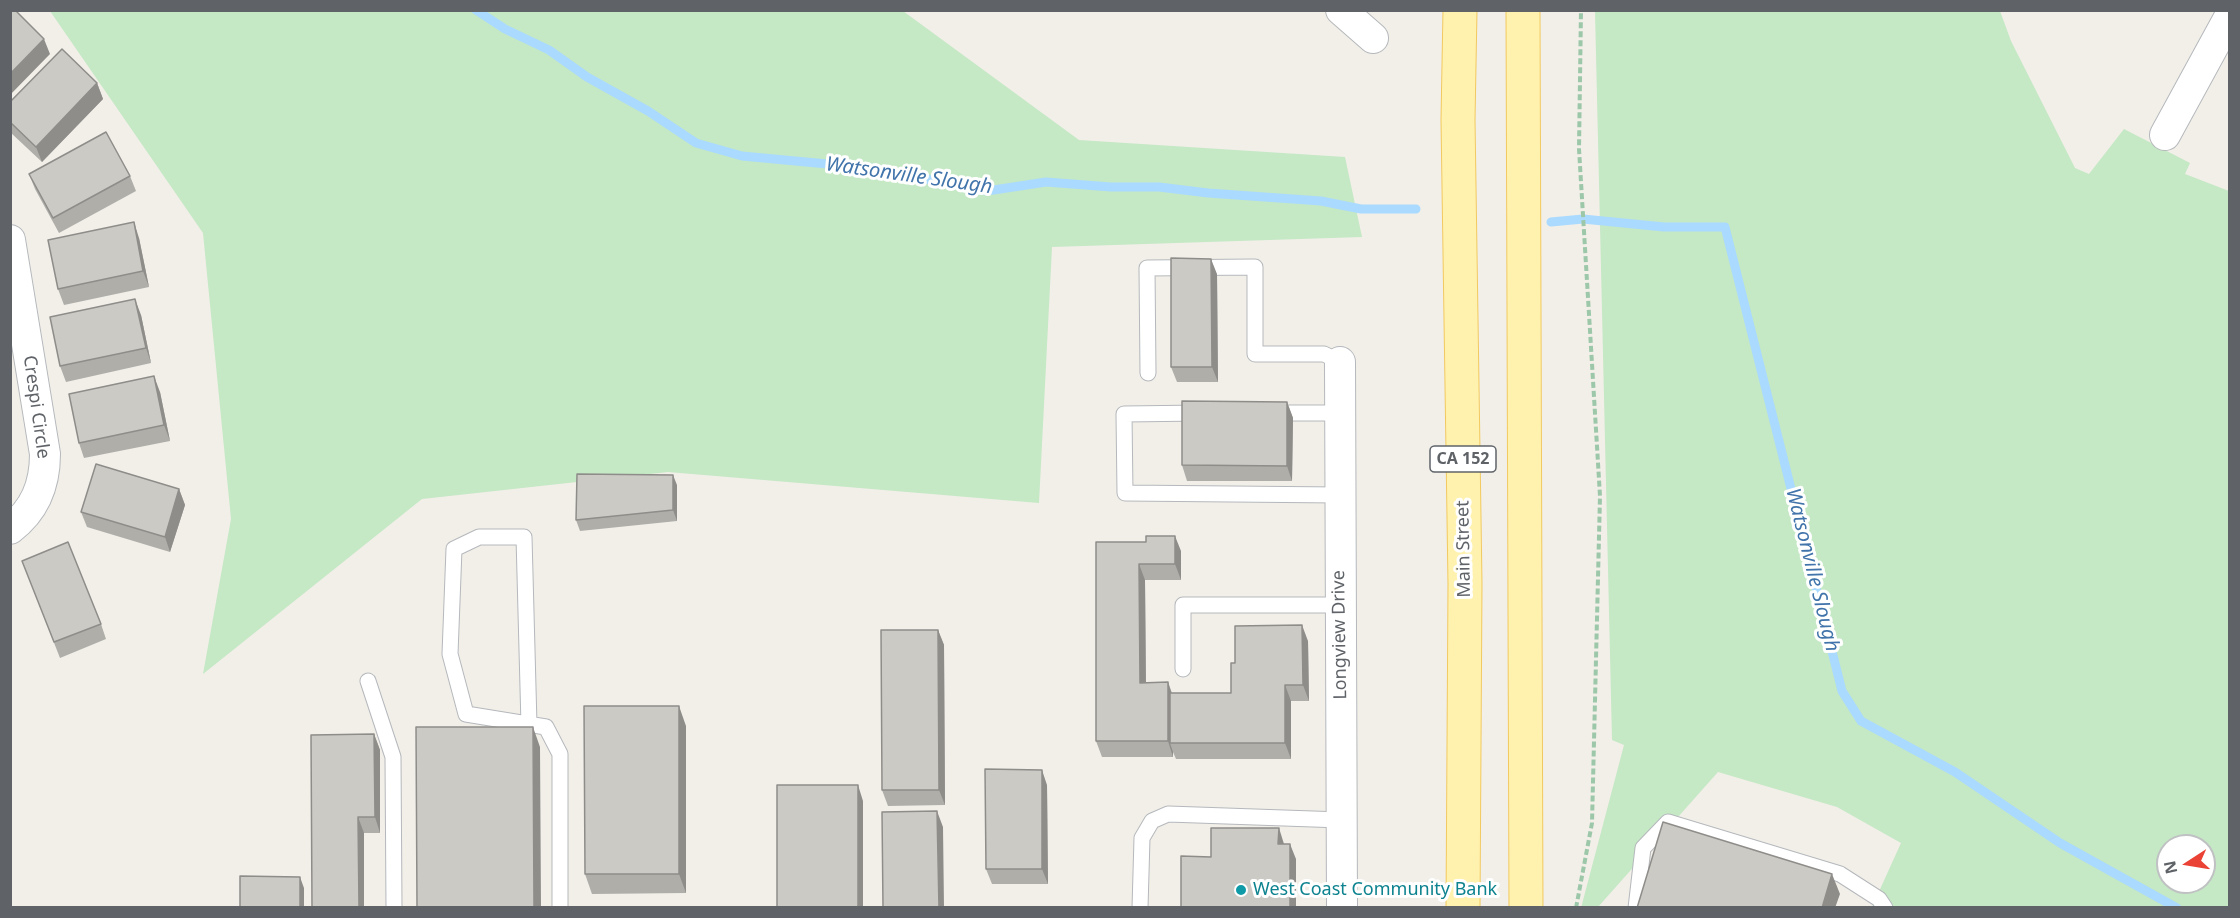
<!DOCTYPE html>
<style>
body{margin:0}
#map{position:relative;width:2240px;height:918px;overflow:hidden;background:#f1efe8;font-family:"Noto Sans",sans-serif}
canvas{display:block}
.frame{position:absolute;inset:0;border:12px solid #5f6368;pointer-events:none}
.north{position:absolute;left:2156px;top:834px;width:60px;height:60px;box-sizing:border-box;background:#fff;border:2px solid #bfc1c3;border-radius:50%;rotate:258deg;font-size:16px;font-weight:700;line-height:24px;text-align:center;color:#5f6368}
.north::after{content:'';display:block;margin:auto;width:21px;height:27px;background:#ea4335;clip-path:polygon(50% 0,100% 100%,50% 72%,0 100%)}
</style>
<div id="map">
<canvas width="2240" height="918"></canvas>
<div class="frame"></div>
<div class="north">N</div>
</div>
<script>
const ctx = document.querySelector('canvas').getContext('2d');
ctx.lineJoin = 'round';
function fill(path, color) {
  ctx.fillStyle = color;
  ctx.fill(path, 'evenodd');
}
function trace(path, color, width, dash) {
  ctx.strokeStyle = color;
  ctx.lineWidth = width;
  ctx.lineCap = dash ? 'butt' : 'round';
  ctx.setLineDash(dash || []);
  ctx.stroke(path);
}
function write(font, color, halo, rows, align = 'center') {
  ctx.font = font + ' "Noto Sans",sans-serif';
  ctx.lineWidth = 6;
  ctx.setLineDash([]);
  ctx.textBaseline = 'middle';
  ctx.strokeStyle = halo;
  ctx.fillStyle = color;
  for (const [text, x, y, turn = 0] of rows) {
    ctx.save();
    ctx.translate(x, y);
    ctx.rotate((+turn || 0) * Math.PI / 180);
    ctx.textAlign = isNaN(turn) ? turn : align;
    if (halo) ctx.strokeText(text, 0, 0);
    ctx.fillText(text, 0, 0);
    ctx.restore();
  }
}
const green = new Path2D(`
 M50,11H903L1079,140L1345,157L1362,237L1052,247L1039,503L668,472L422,499L203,674L231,519L203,233Z
 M1595,11H2000L2011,41L2075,168L2089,174L2124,129L2190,163L2185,174L2229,191V907H1872L1901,843L1837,807L1718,772L1598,907L1581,908L1624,745L1612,740ZM2168,846H2204V882H2168Z`);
const stream = new Path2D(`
 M476,10L505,29L549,50L587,77L648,111L696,143L742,156L870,168L987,191L1046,182L1111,187H1159L1208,193L1321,201L1361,209H1416
 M1551,222L1583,219L1664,227H1725L1842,691L1861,721L1955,772L2060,843L2177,908`);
const path = new Path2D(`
 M1576,908L1592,823L1600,496L1579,149L1581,10`);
const service = new Path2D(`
 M1148,373L1147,268L1255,267V354H1324L1340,362
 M1202,413L1124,414L1125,493L1339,495
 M1271,413H1340
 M1183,669V605H1339
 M368,681L393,757L394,908
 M529,725L524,537H479L454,549L450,654L466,714L546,727L560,754V908
 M1140,908L1142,838L1152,821L1168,814L1342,820
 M1636,908L1643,848L1668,822L1840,874L1879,899L1885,908`);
const minor = new Path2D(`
 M1341,10L1373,38
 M2165,135L2230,16
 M10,240L45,454C45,485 35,510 10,529
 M1340,362L1342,908`);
const primary = new Path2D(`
 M1460,10L1458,120L1465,584L1463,908
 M1523,10L1526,908`);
const wall = new Path2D(`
 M97,83L103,99L42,162L10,132V102Z
 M29,174L130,176L136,191L59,233L35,189Z
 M139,238L149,287L64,305L58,289Z
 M1217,274L1218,382H1177L1171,367Z
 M141,315L151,363L66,382L60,366Z
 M160,392L170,441L84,458L79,443Z
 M1287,402L1293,418L1292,481H1187L1182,465Z
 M677,485V521L580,531L576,520Z
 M179,489L185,505L170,552L87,527L81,512Z
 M1096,542L1181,551V580H1145L1146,683L1168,682L1172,693H1231L1235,663L1308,641L1309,701H1291V759H1176L1173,752V757H1102L1096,741Z
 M22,561L101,624L106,639L60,658Z
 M938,630L944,645L945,805L888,806L882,790Z
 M686,726V893L592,894L585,874Z
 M374,734L380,750V833H364L312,908Z
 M1047,785L1048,884H992L986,869Z`);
const shadedWall = new Path2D(`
 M44,39L50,54L10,95V74Z
 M97,83L103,99L42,162L36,147Z
 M134,222L139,238L149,287L143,271Z
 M1211,259L1217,274L1218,382L1212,367Z
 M135,299L141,315L151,363L146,348Z
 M154,376L160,392L170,441L164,425Z
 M1287,402L1293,418L1292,481L1287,466Z
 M673,475L677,485V521L673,510Z
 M179,489L185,505L170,552L165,537Z
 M1175,536L1181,551V580L1175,564Z
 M1139,564L1145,580L1146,698L1140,683Z
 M1302,625L1308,641L1309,701L1303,685Z
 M938,630L944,645L945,805L939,790Z
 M1168,682L1173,698L1170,743L1173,752V757L1168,741Z
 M1285,685L1291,701V759L1285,743Z
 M679,706L686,726V893L679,874Z
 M533,727L540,747L541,908H534Z
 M374,734L380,750V833L375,817Z
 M1042,770L1047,785L1048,884L1042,869Z
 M858,785L863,801V908H858Z
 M937,811L943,827L944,908H939Z
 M358,817L364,833V908H359Z
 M1279,828L1284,844H1278Z
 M1290,844L1296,859V908H1290Z
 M1832,874L1840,894L1835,908H1822Z
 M300,877L304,888V908H300Z`);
const building = new Path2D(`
 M10,10H15L44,39L10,74Z
 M62,49L97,83L36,147L10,122V102Z
 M106,132L130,176L53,218L29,174Z
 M134,222L143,271L58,289L48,240Z
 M1171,258L1211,259L1212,367H1171Z
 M135,299L146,348L60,366L50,317Z
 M154,376L164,425L79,443L69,394Z
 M1182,401L1287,402V466L1182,465Z
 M96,464L179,489L165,537L81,512Z
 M577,474L673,475V510L576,520Z
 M1146,536H1175V564H1139L1140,683L1168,682V741H1096V542H1146Z
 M68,542L101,624L54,642L22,561Z
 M1302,625L1303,685H1285V743H1170V693H1231V663H1235V626Z
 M881,630H938L939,790H882Z
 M584,706H679V874H585Z
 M416,727H533L534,908H417Z
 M374,734L375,817H358L359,908H312L311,735Z
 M985,769L1042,770V869H986Z
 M777,785H858V908H777Z
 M937,811L939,908H883L882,812Z
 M1663,822L1832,874L1822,908H1637Z
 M1211,828H1279L1278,844H1290V908H1181V856L1211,857Z
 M240,876L300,877V908H240Z`);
const markers = [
 [1241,890,6,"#0f9aa8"]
];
const shields = [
 [1463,459,66]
];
const shieldNames = [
 ["CA 152",1463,459]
];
const streetNames = [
 ["Crespi Circle",36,407,82],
 ["Main Street",1464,549,-91],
 ["Longview Drive",1340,635,-91]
];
const cultureNames = [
 ["West Coast Community Bank",1253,890]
];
const waterNames = [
 ["Watsonville Slough",909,176,8],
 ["Watsonville Slough",1812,570,76]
];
fill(green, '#c5e8c5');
trace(stream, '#aadaff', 9);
trace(service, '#b5b8bc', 17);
trace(minor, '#b5b8bc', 32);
trace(primary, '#f2c960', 35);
trace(path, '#9cc7a9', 4, [6, 3]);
trace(service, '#fff', 15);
trace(minor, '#fff', 30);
trace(primary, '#fff2af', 33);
fill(wall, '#afaea9');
fill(shadedWall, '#8f8d8a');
fill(building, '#cccac5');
trace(building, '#8f8d8a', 1.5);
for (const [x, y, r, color] of markers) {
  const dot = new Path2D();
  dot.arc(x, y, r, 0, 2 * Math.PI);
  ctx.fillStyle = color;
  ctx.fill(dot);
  trace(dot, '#fff', 2);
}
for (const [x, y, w] of shields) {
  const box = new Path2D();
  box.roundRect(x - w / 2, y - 13, w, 26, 4.5);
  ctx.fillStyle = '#fff';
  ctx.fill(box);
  trace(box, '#5f6368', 1.5);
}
write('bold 16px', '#5f6368', null, shieldNames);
write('18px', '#5f6368', '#fff', streetNames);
write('18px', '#0d838f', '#fff', cultureNames, 'left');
write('italic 20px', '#4174aa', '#fff', waterNames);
</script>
